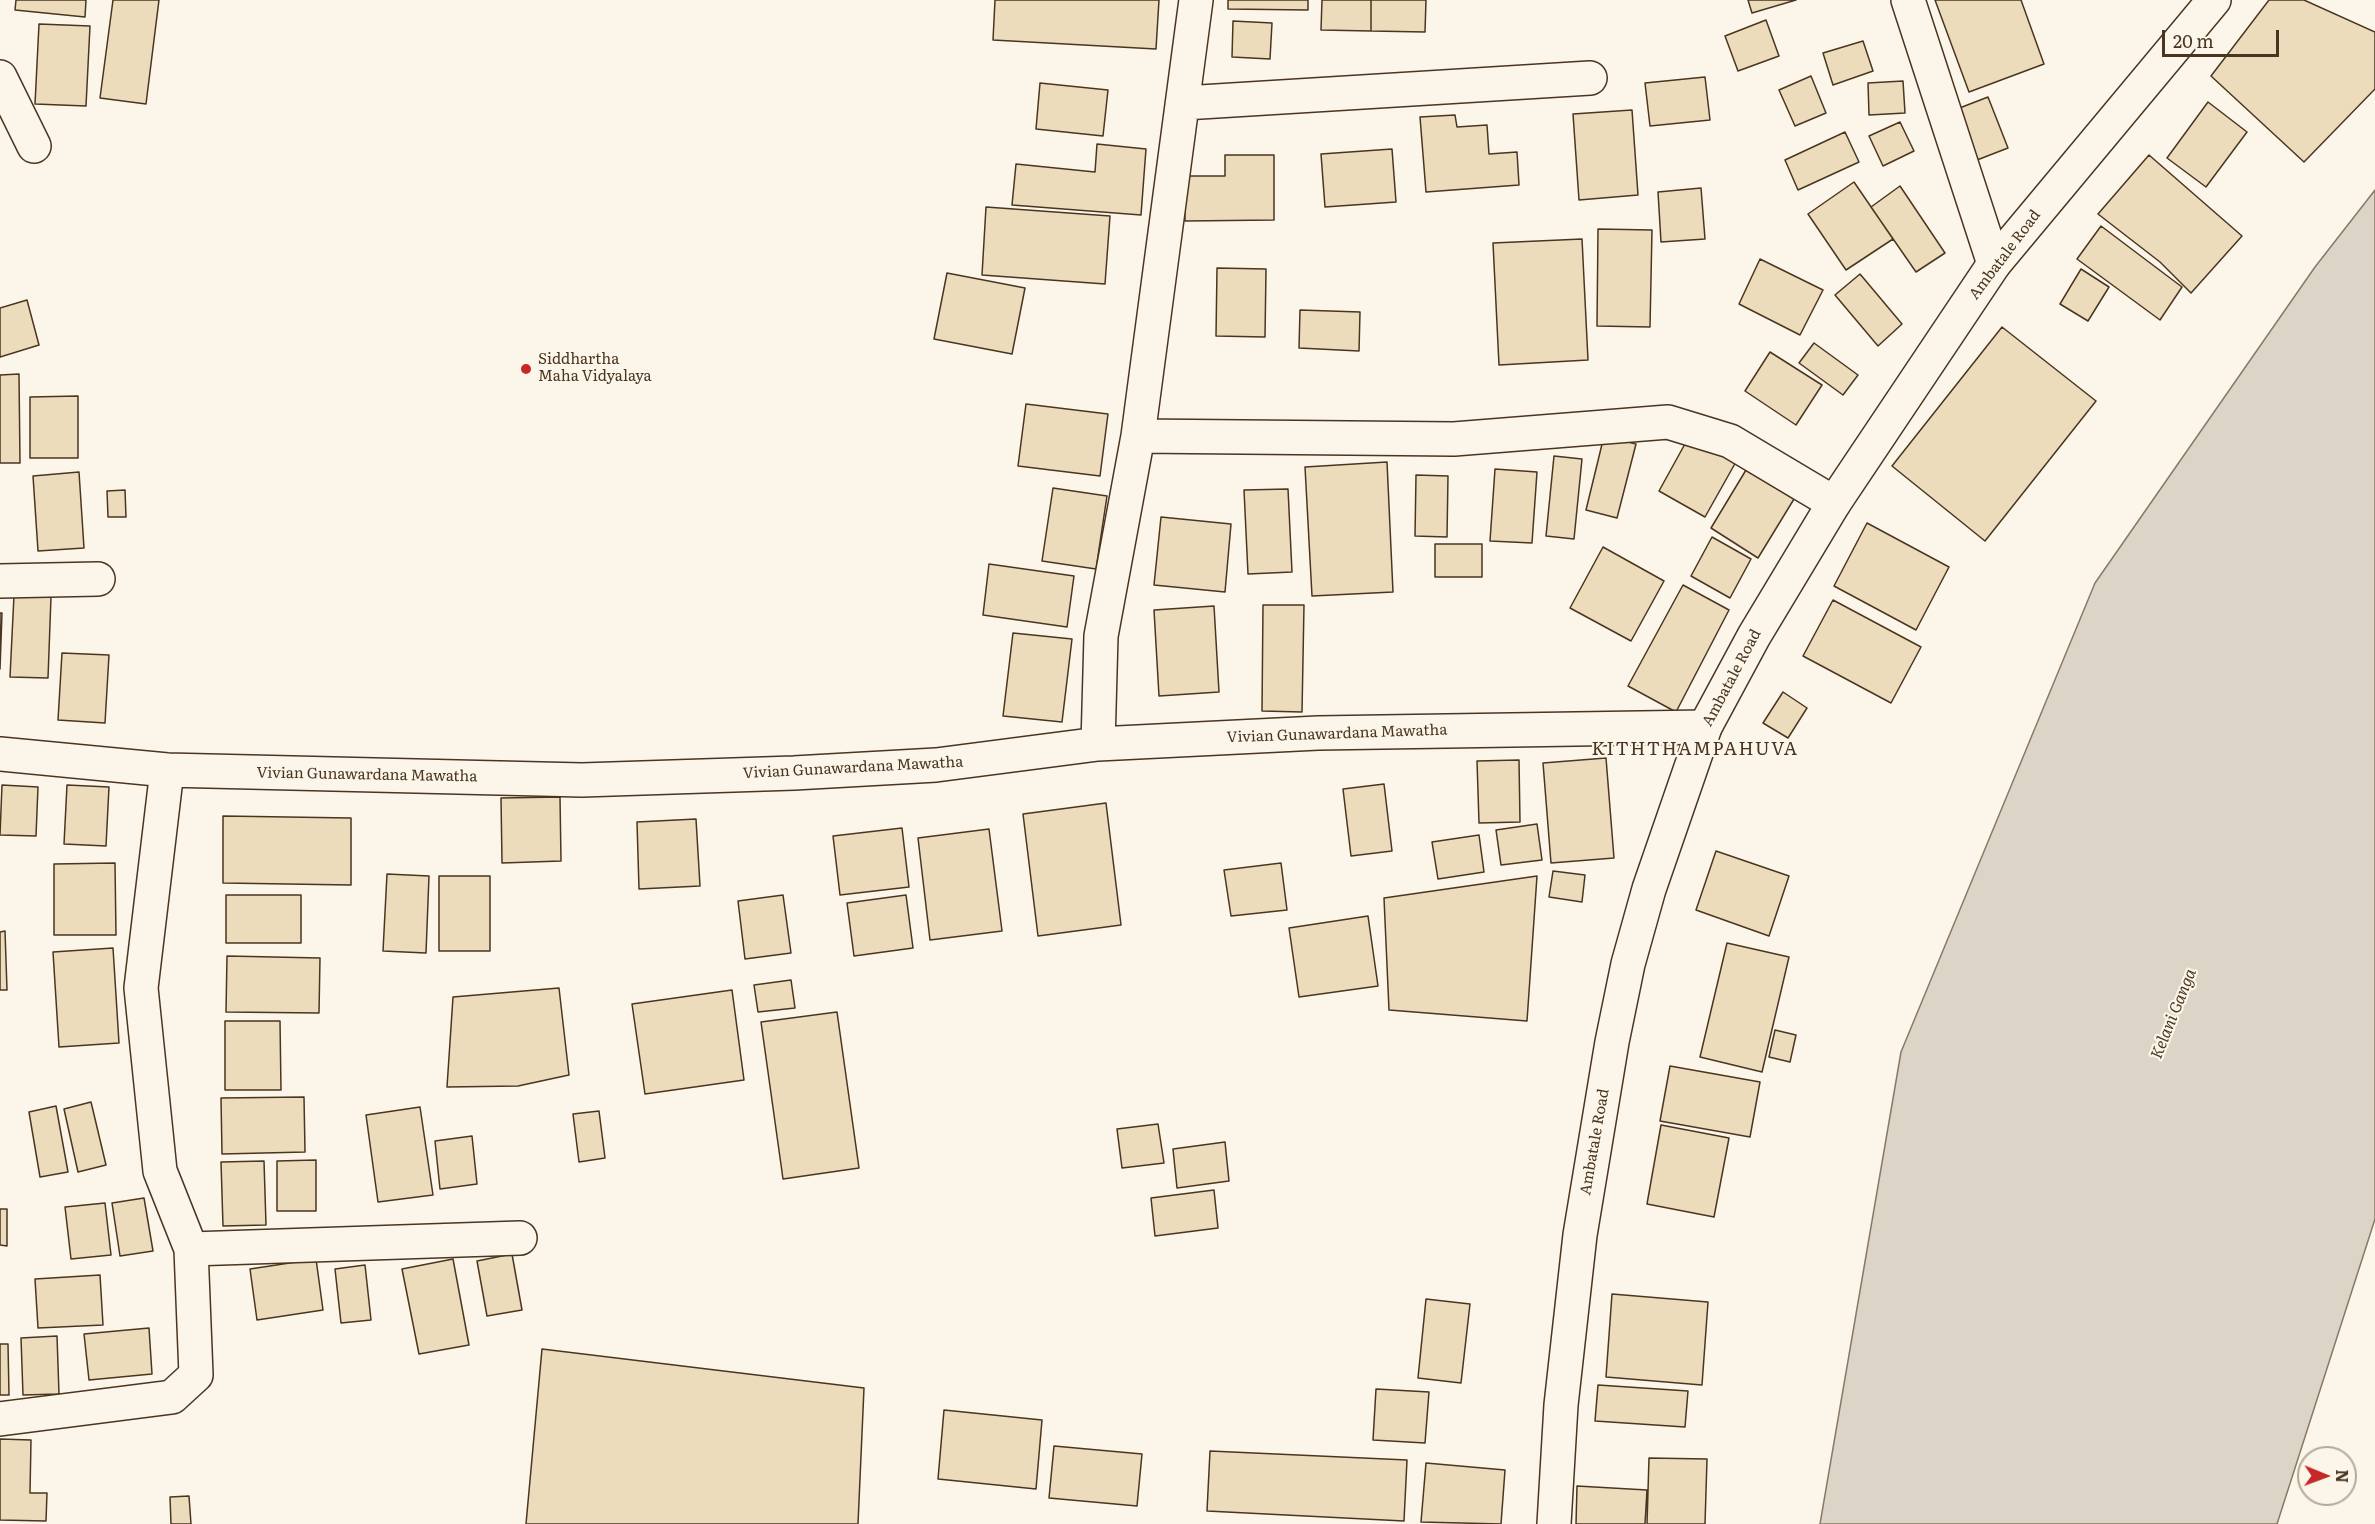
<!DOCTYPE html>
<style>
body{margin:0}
#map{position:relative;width:2375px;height:1524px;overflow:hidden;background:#fbf6e9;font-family:Literata,serif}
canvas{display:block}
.north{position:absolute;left:2297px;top:1446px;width:60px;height:60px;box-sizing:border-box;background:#fbf6e9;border:2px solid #b4a999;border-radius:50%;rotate:91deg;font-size:16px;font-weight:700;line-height:24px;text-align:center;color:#4a3520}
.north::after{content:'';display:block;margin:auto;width:21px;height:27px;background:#c62828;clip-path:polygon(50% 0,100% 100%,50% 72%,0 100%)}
.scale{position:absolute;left:2162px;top:30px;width:117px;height:27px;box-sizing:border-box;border:3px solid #4a3520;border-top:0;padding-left:8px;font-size:18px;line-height:21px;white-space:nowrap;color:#4a3520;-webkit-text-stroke:4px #fbf6e9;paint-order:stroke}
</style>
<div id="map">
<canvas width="2375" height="1524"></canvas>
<div class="north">N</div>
<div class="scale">20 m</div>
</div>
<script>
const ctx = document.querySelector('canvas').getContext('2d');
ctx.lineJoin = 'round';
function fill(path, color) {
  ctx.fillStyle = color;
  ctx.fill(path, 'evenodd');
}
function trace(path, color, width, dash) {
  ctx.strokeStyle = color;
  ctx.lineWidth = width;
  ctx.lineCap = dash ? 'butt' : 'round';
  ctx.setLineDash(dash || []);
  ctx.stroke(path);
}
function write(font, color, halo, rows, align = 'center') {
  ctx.font = font + ' Literata,serif';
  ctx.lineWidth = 4.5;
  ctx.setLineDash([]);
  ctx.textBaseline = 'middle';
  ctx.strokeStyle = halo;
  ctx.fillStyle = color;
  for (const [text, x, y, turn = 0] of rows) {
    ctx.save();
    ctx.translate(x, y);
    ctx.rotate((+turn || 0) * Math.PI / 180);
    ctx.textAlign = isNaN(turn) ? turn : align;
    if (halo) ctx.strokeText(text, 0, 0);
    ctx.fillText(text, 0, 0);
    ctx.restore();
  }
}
const water = new Path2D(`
 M2375,190V1219L2277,1524H1820L1901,1052L2095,583L2315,267Z`);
const building = new Path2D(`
 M16,0H86L85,17L15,10Z
 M113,0H159L146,104L100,98Z
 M995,0H1159L1156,49L993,40Z
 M1228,0H1308V10L1228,9Z
 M1322,0H1371V31L1321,30Z
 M1371,0H1426L1425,32L1371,31Z
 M1748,0H1796L1752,13Z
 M1935,0H2021L2044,64L1969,92Z
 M2269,0H2304L2375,32V89L2304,162L2211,76Z
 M1766,20L1779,56L1738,71L1725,36Z
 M1233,21L1272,23L1270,59L1232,57Z
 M39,24L90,26L86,106L35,104Z
 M1863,41L1873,71L1833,85L1823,53Z
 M1811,76L1826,113L1795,126L1779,90Z
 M1705,77L1710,120L1650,126L1645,83Z
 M1903,81L1905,113L1869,115L1868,83Z
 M1040,83L1108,90L1103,136L1036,129Z
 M1988,97L2008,148L1977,160L1957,109Z
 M2208,102L2247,132L2206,187L2167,158Z
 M1632,110L1638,195L1579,200L1573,114Z
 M1455,115L1457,127L1487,125L1489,154L1517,152L1519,185L1426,192L1420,117Z
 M1900,122L1914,151L1883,166L1869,136Z
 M1845,132L1859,162L1798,190L1785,160Z
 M1097,144L1146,149L1141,215L1012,205L1016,164L1095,172Z
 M1392,149L1396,202L1325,207L1321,154Z
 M1225,155H1274V220L1185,221L1184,176H1225Z
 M2149,155L2242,236L2191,293L2160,262L2098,214Z
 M1854,182L1893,239L1846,270L1808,214Z
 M1900,186L1945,253L1916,272L1871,207Z
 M1701,188L1705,239L1661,242L1658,192Z
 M986,207L1110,216L1105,284L982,275Z
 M2101,226L2182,287L2160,320L2077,259Z
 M1598,229L1652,230L1650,327L1597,326Z
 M1582,239L1588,360L1499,365L1493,243Z
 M1760,259L1823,290L1800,335L1739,304Z
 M1217,268L1266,269L1265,337L1216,336Z
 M2081,269L2109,287L2088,321L2060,304Z
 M947,273L1025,288L1012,354L934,339Z
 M1860,274L1902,324L1878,346L1835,295Z
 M27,300L39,345L0,357V308Z
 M1300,310L1360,312L1359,351L1299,348Z
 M2002,327L2096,401L1985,541L1892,466Z
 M1814,343L1858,375L1843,395L1799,363Z
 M1770,352L1822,385L1796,425L1745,391Z
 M19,374L20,463H0V375Z
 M78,396V458H30V397Z
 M1026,404L1108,414L1100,476L1018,466Z
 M1691,433L1737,460L1705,517L1659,491Z
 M1604,436L1636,444L1617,518L1586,510Z
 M1554,456L1582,459L1574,539L1546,536Z
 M1387,462L1393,592L1312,596L1305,467Z
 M1495,469L1537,472L1532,543L1490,541Z
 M1746,470L1794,499L1758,558L1711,528Z
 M79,472L84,548L38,551L33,476Z
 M1416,475L1448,476L1447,537L1415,536Z
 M1053,488L1107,496L1096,569L1042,561Z
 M1288,489L1292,572L1248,574L1244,490Z
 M125,490L126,517H108L107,491Z
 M1161,517L1231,524L1225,592L1154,585Z
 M1867,523L1949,567L1916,630L1834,586Z
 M1712,537L1751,559L1730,598L1691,576Z
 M1435,544H1482V577H1435Z
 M1603,547L1664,581L1631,641L1570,608Z
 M989,564L1074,576L1067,627L983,615Z
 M1683,585L1729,610L1676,712L1628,686Z
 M14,595L51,597L48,678L10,677Z
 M1833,600L1921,647L1891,703L1803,656Z
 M1263,605H1304L1302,712L1262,711Z
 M1214,606L1219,692L1159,696L1154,610Z
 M0,613H2L0,669Z
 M1013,633L1072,639L1062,722L1003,716Z
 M62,653L109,655L105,723L58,720Z
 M1783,692L1807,708L1788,738L1763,723Z
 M1606,758L1614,858L1551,863L1543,763Z
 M1519,760L1520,822L1479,823L1477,761Z
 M1384,784L1392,851L1351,856L1343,789Z
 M2,785L38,787L36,836L0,835Z
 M67,785L109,787L106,846L64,844Z
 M560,797L561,861L502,863L501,798Z
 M1106,803L1121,925L1038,936L1023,814Z
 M223,816L351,818V885L223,883Z
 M696,819L700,886L639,889L637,822Z
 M1537,824L1542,860L1501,865L1496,830Z
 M902,828L909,887L840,895L833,836Z
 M989,829L1002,931L930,940L918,838Z
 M1479,835L1484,872L1438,879L1432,842Z
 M1716,851L1789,876L1769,936L1696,910Z
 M115,863L116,935H54V864Z
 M1281,863L1287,910L1231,916L1224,870Z
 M1553,871L1585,875L1582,902L1549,897Z
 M387,874L429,876L426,953L383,951Z
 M439,876H490V951H439Z
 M1537,876L1527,1021L1389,1010L1384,898Z
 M226,895H301V943H226Z
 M783,895L791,953L745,959L738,901Z
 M906,895L913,948L854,956L847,903Z
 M1368,916L1378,986L1299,997L1289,928Z
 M5,931L7,990H0V932Z
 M1727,943L1789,957L1762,1072L1700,1057Z
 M113,948L119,1043L59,1047L53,952Z
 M227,956L320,958L319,1013L226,1012Z
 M791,980L795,1008L758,1012L754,985Z
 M559,988L569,1075L518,1086L447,1087L453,997Z
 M732,990L744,1080L645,1094L632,1004Z
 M837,1012L859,1168L783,1179L761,1022Z
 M225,1021H280L281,1090H225Z
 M1775,1030L1796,1035L1790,1062L1769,1057Z
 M1670,1066L1760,1082L1750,1137L1660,1121Z
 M304,1097L305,1152L222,1154L221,1098Z
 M91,1102L106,1165L78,1172L64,1109Z
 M56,1106L68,1172L40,1177L29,1112Z
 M420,1107L433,1195L378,1202L366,1115Z
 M599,1111L605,1158L579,1162L573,1114Z
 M1158,1124L1164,1163L1122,1168L1117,1129Z
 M1661,1125L1729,1138L1714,1217L1647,1204Z
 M472,1136L477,1184L440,1189L435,1141Z
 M1225,1142L1229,1181L1177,1188L1173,1149Z
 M316,1160V1211H277V1161Z
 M264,1161L266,1225L223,1226L221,1162Z
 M1214,1190L1218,1228L1155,1236L1151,1198Z
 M144,1198L153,1251L120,1256L112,1203Z
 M105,1203L111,1255L71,1259L65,1207Z
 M0,1209H7V1246L0,1245Z
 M512,1254L522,1310L487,1316L477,1261Z
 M316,1259L323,1310L257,1320L250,1269Z
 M453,1259L469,1345L419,1354L402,1269Z
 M365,1265L371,1320L341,1323L335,1269Z
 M100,1275L103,1325L38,1328L35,1279Z
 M1612,1294L1708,1302L1702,1385L1606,1377Z
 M1426,1299L1470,1304L1461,1383L1418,1378Z
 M149,1328L152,1374L89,1380L84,1334Z
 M57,1336L59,1394L23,1395L21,1338Z
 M0,1344H8L9,1395H0Z
 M542,1349L864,1388L858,1524H526Z
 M1598,1385L1688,1391L1685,1427L1595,1421Z
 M1376,1389L1429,1392L1425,1443L1373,1440Z
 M944,1410L1042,1420L1036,1489L938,1479Z
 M0,1439L31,1440L30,1493H47L46,1521L0,1520Z
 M1054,1446L1142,1454L1137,1506L1049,1498Z
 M1210,1451L1407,1460L1404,1521L1207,1511Z
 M1649,1458L1707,1459L1705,1524H1647Z
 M1426,1463L1505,1470L1501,1524L1421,1522Z
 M1577,1486L1647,1490L1645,1524H1576Z
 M189,1496L191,1524H171L170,1497Z`);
const minor = new Path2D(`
 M1908,0L1994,264
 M0,77L34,146
 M1184,103L1590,78
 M1138,436L1454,439L1668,422L1730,441L1834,503
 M0,581L98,579
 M1098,744L1101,636L1138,436L1196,0
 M0,754L167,770L582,780L794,773L936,765L1098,744L1318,733L1705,727
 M191,1249L520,1238
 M0,1419L172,1397L196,1375L191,1249L160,1171L141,988L167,770`);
const major = new Path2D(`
 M1554,1524L1561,1405L1580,1235L1612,1042L1628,964L1649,889L1705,727L1754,636L1834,503L1994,264L2214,0`);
const markers = [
 [526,369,6,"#c62828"]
];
const streetNames = [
 ["Ambatale Road",2005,255,-53],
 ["Ambatale Road",1732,678,-62],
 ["Vivian Gunawardana Mawatha",1337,734,-2],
 ["Vivian Gunawardana Mawatha",853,768,-3],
 ["Vivian Gunawardana Mawatha",367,775,1],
 ["Ambatale Road",1595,1142,-80]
];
const poiNames = [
 ["Siddhartha",538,360],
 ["Maha Vidyalaya",538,377]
];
const waterNames = [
 ["Kelani Ganga",2174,1014,-68]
];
const quarterNames = [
 ["KITHTHAMPAHUVA",1695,750]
];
fill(water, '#dcd4c6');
trace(water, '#887966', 1.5);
fill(building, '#ecdcbc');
trace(building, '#4a3520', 1.5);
trace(minor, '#4a3520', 36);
trace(major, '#4a3520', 36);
trace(minor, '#fbf6e9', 33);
trace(major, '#fbf6e9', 33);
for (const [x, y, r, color] of markers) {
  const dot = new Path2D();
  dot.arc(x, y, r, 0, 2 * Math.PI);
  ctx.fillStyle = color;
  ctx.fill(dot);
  trace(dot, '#fbf6e9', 2);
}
write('15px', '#4a3520', '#fbf6e9', streetNames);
write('15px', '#4a3520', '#fbf6e9', poiNames, 'left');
write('italic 16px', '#4a3520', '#fbf6e9', waterNames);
ctx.letterSpacing = '1.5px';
write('18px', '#4a3520', '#fbf6e9', quarterNames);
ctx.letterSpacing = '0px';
</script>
